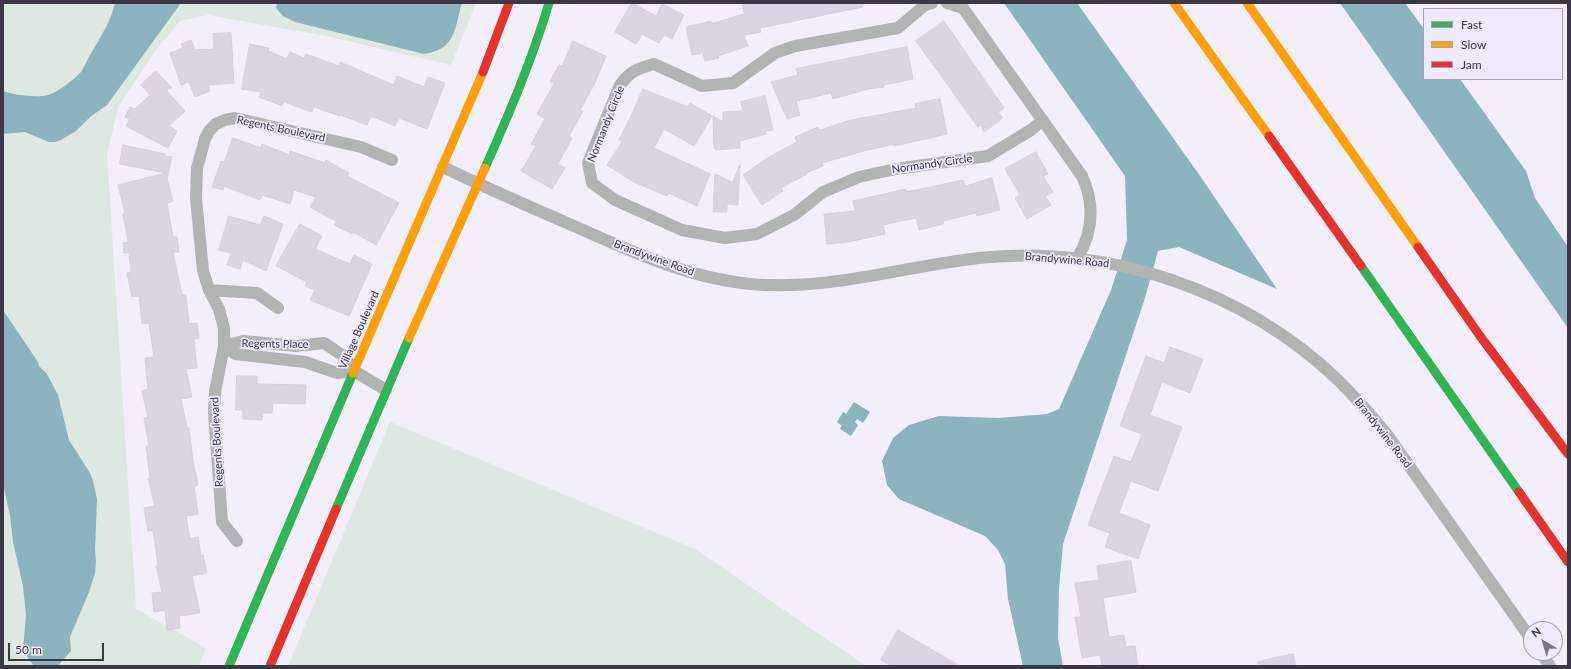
<!DOCTYPE html>
<style>
body{margin:0}
#map{position:relative;width:1571px;height:669px;overflow:hidden;background:#f2eefa;font-family:Lato,sans-serif}
canvas{display:block}
.frame{position:absolute;inset:0;border:4px solid #3c3744;pointer-events:none}
.legend{position:absolute;left:1423px;top:8px;width:140px;height:72px;box-sizing:border-box;background:#f0eafe;border:1px solid #a8a2b4;margin:0;padding:5px 7px;list-style:none;font-size:12px;color:#3c3744}
.legend li{display:flex;align-items:center;gap:8px;height:20px}
.legend b{width:20px;border:1px solid #a8a2b4}
.north{position:absolute;left:1523px;top:621px;width:40px;height:40px;box-sizing:border-box;background:#f0eafe;border:1px solid #a8a2b4;border-radius:50%;rotate:322deg;font-size:11px;font-weight:700;line-height:16px;text-align:center;color:#3c3744}
.north::after{content:'';display:block;margin:auto;width:14px;height:18px;background:#7c7784;clip-path:polygon(50% 0,100% 100%,50% 72%,0 100%)}
.scale{position:absolute;left:8px;top:643px;width:96px;height:18px;box-sizing:border-box;border:2px solid #3c3744;border-top:0;padding-left:5px;font-size:12px;line-height:14px;white-space:nowrap;color:#3c3744;-webkit-text-stroke:3px #f0eafe;paint-order:stroke}
</style>
<div id="map">
<canvas width="1571" height="669"></canvas>
<div class="frame"></div>
<ul class="legend">
<li><b style="height:5px;background:#30b455"></b>Fast</li>
<li><b style="height:5px;background:#ff9f0a"></b>Slow</li>
<li><b style="height:5px;background:#e5322d"></b>Jam</li>
</ul>
<div class="north">N</div>
<div class="scale">50 m</div>
</div>
<script>
const ctx = document.querySelector('canvas').getContext('2d');
ctx.lineJoin = 'round';
function fill(path, color) {
  ctx.fillStyle = color;
  ctx.fill(path, 'evenodd');
}
function trace(path, color, width, dash) {
  ctx.strokeStyle = color;
  ctx.lineWidth = width;
  ctx.lineCap = dash ? 'butt' : 'round';
  ctx.setLineDash(dash || []);
  ctx.stroke(path);
}
function write(font, color, halo, rows, align = 'center') {
  ctx.font = font + ' Lato,sans-serif';
  ctx.lineWidth = 3.5;
  ctx.setLineDash([]);
  ctx.textBaseline = 'middle';
  ctx.strokeStyle = halo;
  ctx.fillStyle = color;
  for (const [text, x, y, turn = 0] of rows) {
    ctx.save();
    ctx.translate(x, y);
    ctx.rotate((+turn || 0) * Math.PI / 180);
    ctx.textAlign = isNaN(turn) ? turn : align;
    if (halo) ctx.strokeText(text, 0, 0);
    ctx.fillText(text, 0, 0);
    ctx.restore();
  }
}
const green = new Path2D(`
 M3,3H476L451,65L326,36L208,15L180,21L155,51L118,107L107,155L136,609L206,648L199,666H3Z
 M390,422L695,549L866,666H288Z`);
const water = new Path2D(`
 M115,3H181L107,105L90,117L76,131L61,140L55,142H49L25,132L3,134V91C14,95 37,98 48,95C60,91 73,80 81,72C86,65 88,57 93,50C102,35 111,20 115,3Z
 M277,3H462C454,30 456,49 424,54L295,22L283,16L276,8Z
 M1004,3H1077L1198,173L1277,289L1179,247L1158,251L1145,298L1063,544L1059,589L1058,638L1063,666H1023L1008,599L1005,564L998,550L985,536L899,499L887,485L882,461L893,438L909,425L939,416L999,418L1047,414L1059,409L1111,290L1127,240L1125,176Z
 M1340,3H1405L1424,29V79H1460L1526,171L1535,198L1568,247V328Z
 M3,310L38,362L39,366L47,374L58,395L69,440L90,473L93,481L97,499L95,549L96,562L95,573L89,592L70,637L71,651L58,666H34L30,661L23,649L26,615L23,586L13,542L10,516L3,483Z
 M854,402L870,412L863,423L857,419L855,422L858,425L851,436L840,429L842,426L837,422L843,412L846,414Z`);
const building = new Path2D(`
 M632,3L656,16L662,4L684,15L672,39L664,35L659,43L642,34L636,44L615,32Z
 M742,3H863V7L760,28L761,32L744,35L748,46L718,56L719,58L705,61L703,53L692,55L686,27L711,21V24L744,14Z
 M944,21L1004,108L998,112L1003,118L984,132L981,125L978,127L916,41Z
 M231,33L234,83L208,85L210,91L195,97L189,82L181,85L170,53L183,48L181,44L191,40L195,50L214,49L213,34Z
 M573,41L606,56L594,85L580,110L583,111L569,136L572,138L558,164L565,168L552,189L521,171L536,146L531,144L545,119L537,114L554,84L550,81L559,65L562,66Z
 M250,44L269,48L268,51L287,59L290,52L304,58L306,54L339,66L340,62L394,85L397,76L424,87L428,77L445,83L427,129L399,118L395,126L371,116L367,125L340,115V116L314,107L312,112L284,102L282,106L259,97L261,92L242,89Z
 M907,47L913,79L884,85V87L868,89L833,99L831,93L796,101L800,115L787,119L771,82L798,75L796,69Z
 M156,71L172,88L166,90L185,111L169,126L177,131L168,148L126,126L130,119L125,117L130,107L135,109L150,95L141,85Z
 M643,89L688,107L690,103L712,116L694,146L664,129L654,148L710,174L697,206L668,193L667,196L634,182L607,165L622,142L619,140L632,114Z
 M765,96L773,130L765,131L766,134L740,141V148L716,150L714,148L713,116L723,122V112L743,111L741,102Z
 M940,99L947,134L894,146V144L860,152L822,163L823,166L806,173L807,174L781,188L783,191L762,205L743,175L769,157L797,142L795,137L818,127L820,130L851,120L916,108L915,104Z
 M233,138L261,148L262,144L289,155L290,151L325,163L326,160L349,173L347,176L399,203L376,245L353,232L352,234L334,225L336,221L310,207L316,197L294,190L290,204L262,195L260,200L224,186L223,190L212,187L221,161L224,162Z
 M123,145L165,154L164,156L172,157L167,179L173,201L167,203L173,237H177L179,252H173L182,295H186L189,324L197,323L199,338L194,339L197,368L186,369L192,397L181,399L187,428H189L193,461L198,485L194,486L198,514L186,516L190,539L198,537L201,556L203,555L207,573L192,576L200,613L179,616L180,628L167,630L165,610L154,612L152,593L162,592L156,566H158L153,530L148,531L144,508L155,506L148,479L150,478L146,446H149L144,418H148L142,391L148,389L145,358L154,357L149,323L142,324L139,296L132,297L127,273L131,272L129,253H124L123,243L128,242L123,214L125,213L118,185L166,173L120,164Z
 M1036,152L1048,174L1043,176L1053,192L1045,196L1051,205L1027,219L1015,198L1020,195L1005,169Z
 M740,165L738,205L727,204V212H713L715,174L732,182Z
 M992,178L1000,210L977,216L976,213L943,221V224L919,230L916,218L883,225L885,234L848,242L827,244L824,214L855,211L853,201L906,189V192L963,180L965,186Z
 M229,216L260,225L264,216L283,224L266,271L243,260L240,269L227,265L231,253L219,250Z
 M300,224L322,236L315,249L350,264L354,255L372,264L349,316L310,300L315,290L305,286L307,282L276,266Z
 M1170,347L1203,359L1190,393L1162,382L1150,415L1182,427L1158,491L1131,481L1119,513L1150,525L1138,559L1105,547L1110,533L1088,525L1114,456L1131,462L1142,434L1120,426L1146,356L1164,363Z
 M237,376H257V384L306,385L305,404L273,403L272,413H263L262,420L243,419V410H236Z
 M1131,561L1136,592L1103,598L1109,637L1124,635L1126,647L1135,646L1138,666H1102L1100,655L1082,658L1075,617H1081L1075,583L1099,580L1097,566Z
 M898,630L960,666H891L881,660Z
 M1293,654L1296,666H1258V662Z`);
const street = new Path2D(`
 M932,3L925,5L898,28L795,46L775,53L733,83L702,86L654,64C637,69 630,71 620,85L588,163L592,183L615,200L682,230L725,238L757,234L794,215L823,192L859,177L896,169L988,156L1031,130L1043,120
 M947,3L963,8L1082,176C1095,204 1093,232 1077,259
 M443,167C486,188 530,207 574,226C631,251 687,278 750,284C830,291 900,267 979,258C1108,244 1244,290 1338,380C1355,397 1371,415 1386,433L1531,639
 M209,290L257,293L278,308
 M224,346L243,341L296,346L324,343L345,357L354,371L386,390
 M224,346L235,354L305,362L337,373L354,371
 M237,541L222,522L214,413L215,392L224,346V328L219,309L209,290L203,271L196,198L197,168L205,139L209,131L216,124L225,120L235,118L361,147L392,160
 M1541,653L1550,666`);
const fast = new Path2D(`
 M485,168C509,114 532,60 549,3
 M1361,266L1519,492
 M336,509L409,338
 M229,666L353,373`);
const slow = new Path2D(`
 M1174,3L1269,136
 M1247,3L1418,247
 M409,338L485,168
 M353,373L483,72`);
const jam = new Path2D(`
 M483,72L509,3
 M1269,136L1361,266
 M1418,247L1480,336L1568,454
 M1519,492L1568,562
 M270,666L336,509`);
const streetNames = [
 ["Normandy Circle",606,124,-68],
 ["Regents Boulevard",281,129,12],
 ["Normandy Circle",932,164,-8],
 ["Brandywine Road",654,258,20],
 ["Brandywine Road",1067,260,5],
 ["Village Boulevard",359,330,-66],
 ["Regents Place",275,344,1],
 ["Brandywine Road",1383,433,52],
 ["Regents Boulevard",217,442,-93]
];
fill(green, '#dce8e1');
fill(water, '#8cb4bc');
fill(building, '#d9d5e1');
trace(building, '#d4d0db', 1);
trace(street, '#b1b4b3', 12);
trace(fast, '#30b455', 9);
trace(slow, '#ff9f0a', 9);
trace(jam, '#e5322d', 9);
write('11px', '#3c3744', '#f0eafe', streetNames);
</script>
